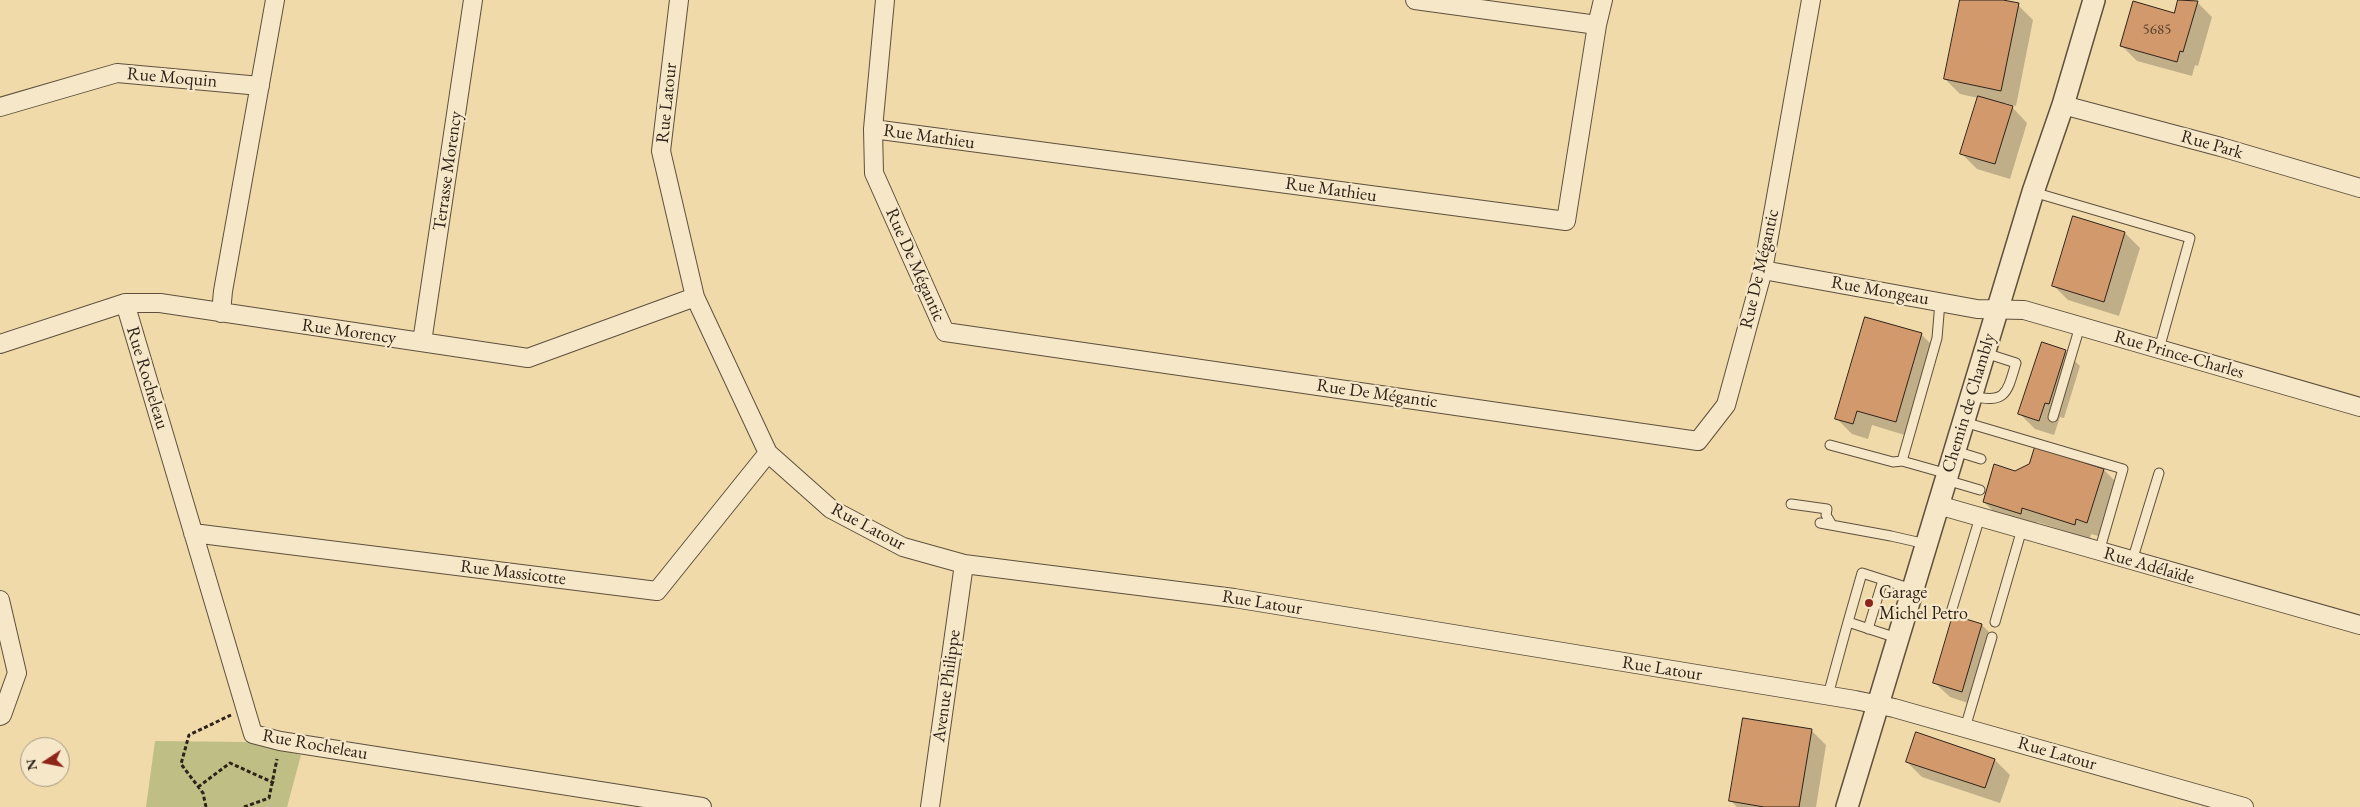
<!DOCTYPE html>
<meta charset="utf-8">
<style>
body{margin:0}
#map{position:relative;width:2360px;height:807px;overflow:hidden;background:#f0daaa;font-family:"EB Garamond",serif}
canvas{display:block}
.north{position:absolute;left:20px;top:737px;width:50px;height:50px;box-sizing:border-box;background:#f5e7c8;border:1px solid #a59882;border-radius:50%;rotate:259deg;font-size:14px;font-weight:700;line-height:20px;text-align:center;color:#2e2219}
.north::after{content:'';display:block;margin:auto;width:18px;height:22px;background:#8f2418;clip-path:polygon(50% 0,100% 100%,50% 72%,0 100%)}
</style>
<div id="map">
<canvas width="2360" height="807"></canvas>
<div class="north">N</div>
</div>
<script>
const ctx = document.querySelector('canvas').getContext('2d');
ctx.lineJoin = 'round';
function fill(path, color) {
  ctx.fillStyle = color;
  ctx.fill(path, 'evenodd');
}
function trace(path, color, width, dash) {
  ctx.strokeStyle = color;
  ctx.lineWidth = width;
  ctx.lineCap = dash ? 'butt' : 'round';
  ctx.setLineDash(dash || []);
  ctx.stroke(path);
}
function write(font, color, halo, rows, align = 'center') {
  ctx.font = font + ' "EB Garamond",serif';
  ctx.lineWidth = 4.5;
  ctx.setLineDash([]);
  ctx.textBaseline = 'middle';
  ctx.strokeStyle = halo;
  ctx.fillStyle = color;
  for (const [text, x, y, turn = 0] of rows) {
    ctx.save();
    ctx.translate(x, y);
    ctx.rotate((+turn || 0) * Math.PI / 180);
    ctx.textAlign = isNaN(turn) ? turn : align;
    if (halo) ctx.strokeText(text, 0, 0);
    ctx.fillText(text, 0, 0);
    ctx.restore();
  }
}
const green = new Path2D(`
 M155,741L245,742L301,755L287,807H146Z`);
const shadow = new Path2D(`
 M1961,0H1997L2018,5L2033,20L2016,106L2005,103L2004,105L2012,107L2027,123L2010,179L1977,169L1962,154L1978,98L1960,94L1945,79Z
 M2179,0L2197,2L2212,17L2198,66L2195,65L2192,76L2137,61L2122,46L2175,15Z
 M2074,217L2125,233L2140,248L2119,316L2068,300L2053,285Z
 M1921,334L1936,349L1911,437L1872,425L1868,439L1852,434L1837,419Z
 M2065,351L2080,366L2064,418L2060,417L2054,435L2035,429L2020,414Z
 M2104,470L2119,485L2102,537L2091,534L2090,539L2037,522L2036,528L1999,517L1984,502L2015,472Z
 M1954,617L1982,625L1997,640L1977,706L1950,697L1934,682Z
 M1811,730L1826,745L1816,807H1737L1731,801Z
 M1995,760L2010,775L2000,803L1922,777L1907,762Z`);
const building = new Path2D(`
 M1960,0H2003L2019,3L2001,91L1944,79Z
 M2178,0L2198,1L2183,52L2180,51L2177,62L2120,46L2133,1L2174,13Z
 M1978,96L2013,106L1995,164L1960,154Z
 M2073,216L2125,232L2104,302L2052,286Z
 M1865,317L1922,333L1896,422L1857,411L1853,424L1835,419Z
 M2042,342L2066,350L2049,404L2045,403L2039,421L2018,414Z
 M2035,447L2104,469L2087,523L2076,519L2075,525L2022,508L2021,514L1983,502L1994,464L2015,471L2029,464Z
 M1953,615L1982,624L1962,692L1933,683Z
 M1743,718L1812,729L1799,807H1764L1729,801Z
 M1916,732L1995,759L1985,788L1906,762Z`);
const path = new Path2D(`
 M198,787L230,763L274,783
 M206,807L203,793L181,764L189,735L231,715
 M244,807L269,798L277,759`);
const service = new Path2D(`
 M2033,192L2190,238L2159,349
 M1940,302L1937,338L1902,461L1948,474
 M1972,396C2006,404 2007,393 2016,363L1985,353
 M2053,417L2080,326
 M1964,422L2123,469L2099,552
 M1830,445L1893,462L1902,461
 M1955,451L1981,459
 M1946,480L1980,490
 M1791,504L1827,509L1826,515L1832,525
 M1820,523L1891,536L1926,544
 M2132,561L2159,473
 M1952,609L1980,517
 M1995,622L2022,529
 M1868,629L1883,580
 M1897,638L1848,622L1862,573L1912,589
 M1828,695L1848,622
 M1965,728L1992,637`);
const minor = new Path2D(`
 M679,0L661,151L695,297L768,453L831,509L903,547L964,564L1234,598L1855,700L1894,708L2244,807
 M885,0L873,129L874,173L945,332L1698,441L1726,405L1763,270L1811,0
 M1415,0L1597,25
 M2063,105L2221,147L2360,188
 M0,107L117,73L260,86
 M873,129L1566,221L1597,25L1603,0
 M1763,270L1977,309L2024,310L2360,407
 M125,303L253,734L280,741L702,807
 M221,313L223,291L275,0
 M422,342L473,0
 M0,344L125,303H160L528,358L695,297
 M1938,505L2360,625
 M193,533L657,591L768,453
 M0,600L17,673L2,715L0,716
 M930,807L964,564`);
const tertiary = new Path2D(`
 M1847,807L2033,192L2063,105L2094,0`);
const markers = [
 [1869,603,5,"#8f2418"]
];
const numberNames = [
 ["5685",2157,30]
];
const streetNames = [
 ["Rue Moquin",172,78,5],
 ["Rue Latour",667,103,-84],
 ["Rue Mathieu",929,137,8],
 ["Rue Park",2212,145,16],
 ["Terrasse Morency",448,171,-82],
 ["Rue Mathieu",1331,190,8],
 ["Rue De Mégantic",915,265,66],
 ["Rue De Mégantic",1760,269,-77],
 ["Rue Mongeau",1880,291,10],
 ["Rue Morency",349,332,8],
 ["Rue Prince-Charles",2179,355,16],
 ["Rue Rocheleau",147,378,73],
 ["Rue De Mégantic",1377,394,8],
 ["Chemin de Chambly",1969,403,-73],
 ["Rue Latour",868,527,28],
 ["Rue Adélaïde",2149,566,16],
 ["Rue Massicotte",513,573,7],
 ["Rue Latour",1262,603,9],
 ["Rue Latour",1662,669,9],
 ["Avenue Philippe",947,686,-82],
 ["Rue Rocheleau",315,745,10],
 ["Rue Latour",2057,754,16]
];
const poiNames = [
 ["Garage",1879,593],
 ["Michel Petro",1879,614]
];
fill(green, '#bebe85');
fill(shadow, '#0003');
fill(building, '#d29a6c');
trace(building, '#2e2219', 1);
trace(service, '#5e503d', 11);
trace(minor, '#5e503d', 20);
trace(tertiary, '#5e503d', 24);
trace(path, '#2e2219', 3, [4, 2.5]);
trace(service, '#f5e7c8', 9);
trace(minor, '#f5e7c8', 18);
trace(tertiary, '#f5e7c8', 21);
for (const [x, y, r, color] of markers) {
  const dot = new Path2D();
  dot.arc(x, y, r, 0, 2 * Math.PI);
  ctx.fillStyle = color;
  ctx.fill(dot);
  trace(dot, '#f5e7c8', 2);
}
write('15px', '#57402e', null, numberNames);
write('18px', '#2e2219', '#f5e7c8', streetNames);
write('18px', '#2e2219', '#f5e7c8', poiNames, 'left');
</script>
